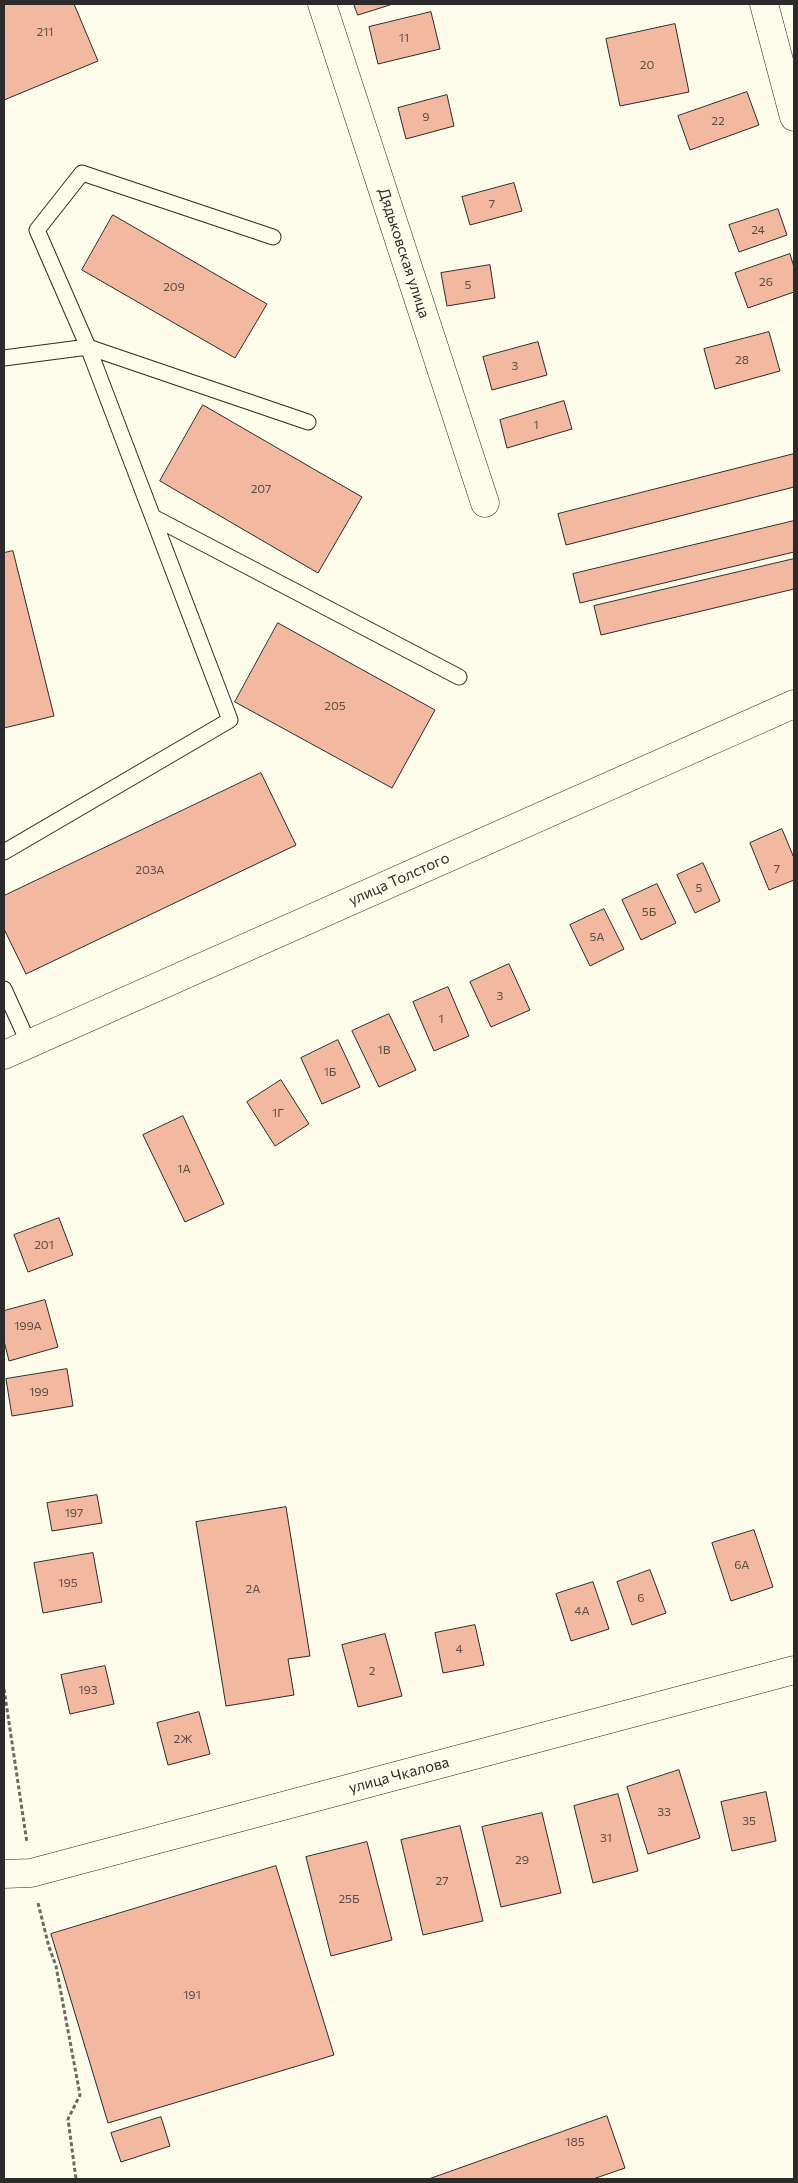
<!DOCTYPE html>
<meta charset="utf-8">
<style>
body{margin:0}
#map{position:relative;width:798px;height:2183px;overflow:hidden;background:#fdfbea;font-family:Commissioner,sans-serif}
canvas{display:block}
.frame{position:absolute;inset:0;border:5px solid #2b2b2b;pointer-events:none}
</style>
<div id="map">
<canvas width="798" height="2183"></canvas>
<div class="frame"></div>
</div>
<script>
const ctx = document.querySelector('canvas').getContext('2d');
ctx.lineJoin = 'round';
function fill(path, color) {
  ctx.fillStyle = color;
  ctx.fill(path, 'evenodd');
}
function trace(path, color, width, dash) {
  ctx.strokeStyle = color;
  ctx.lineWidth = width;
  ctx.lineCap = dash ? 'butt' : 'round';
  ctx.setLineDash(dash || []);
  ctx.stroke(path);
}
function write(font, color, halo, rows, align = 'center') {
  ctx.font = font + ' Commissioner,sans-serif';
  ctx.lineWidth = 4;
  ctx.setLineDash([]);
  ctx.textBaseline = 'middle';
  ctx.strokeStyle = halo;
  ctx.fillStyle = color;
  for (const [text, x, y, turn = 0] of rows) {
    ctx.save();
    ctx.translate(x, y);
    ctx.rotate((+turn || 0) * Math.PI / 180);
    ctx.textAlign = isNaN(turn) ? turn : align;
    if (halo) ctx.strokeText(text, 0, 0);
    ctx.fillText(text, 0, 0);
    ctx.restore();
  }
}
const building = new Path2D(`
 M4,4H74L98,61L4,100Z
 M354,4H393L358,15Z
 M431,12L440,49L378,64L369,27Z
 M675,24L689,92L620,106L606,39Z
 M747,92L759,125L690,150L678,116Z
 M447,95L454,126L406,139L398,108Z
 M514,183L522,211L470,225L462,197Z
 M778,209L787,235L739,252L729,225Z
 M113,215L267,304L235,358L82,270Z
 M790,254L794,267V292L748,308L735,273Z
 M490,265L495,298L447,306L441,273Z
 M769,332L780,371L715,389L704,349Z
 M538,342L547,375L492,390L483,357Z
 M564,401L572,429L507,448L500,420Z
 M203,405L362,497L318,573L160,481Z
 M794,454V487L566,545L558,514Z
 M794,521V552L580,603L573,574Z
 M13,551L54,716L4,728V553Z
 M794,559V589L601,635L594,606Z
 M278,623L435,710L392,788L235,702Z
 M261,773L296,845L26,974L4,929V896Z
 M782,829L794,858V880L769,890L750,843Z
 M703,863L720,901L695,913L677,875Z
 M657,884L676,923L641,940L622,900Z
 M604,909L624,949L590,966L570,925Z
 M509,964L530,1010L491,1027L470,982Z
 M448,987L469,1036L434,1051L413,1002Z
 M389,1014L416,1070L379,1087L352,1031Z
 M338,1040L360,1087L322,1104L301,1058Z
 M281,1080L309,1124L275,1146L247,1102Z
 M183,1116L224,1204L185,1222L143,1135Z
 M59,1218L73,1255L28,1272L14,1235Z
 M45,1300L58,1347L9,1361L4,1341V1311Z
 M67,1369L73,1406L12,1416L6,1379Z
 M97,1495L102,1523L52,1531L47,1503Z
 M286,1507L310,1656L288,1659L294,1695L226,1706L196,1522Z
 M754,1530L773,1587L731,1601L712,1543Z
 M93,1553L102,1602L43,1613L34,1563Z
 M650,1570L666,1613L632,1625L617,1582Z
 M593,1582L609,1629L571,1641L556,1594Z
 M475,1625L484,1665L443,1673L435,1633Z
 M385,1634L402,1696L358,1707L342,1645Z
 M105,1666L114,1704L70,1714L61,1675Z
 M199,1712L210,1754L168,1765L157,1723Z
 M679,1770L700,1838L648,1854L627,1787Z
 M766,1792L776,1841L732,1851L721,1802Z
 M618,1794L638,1871L593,1883L574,1806Z
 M542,1813L561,1893L501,1907L482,1827Z
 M460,1826L483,1921L423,1935L401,1840Z
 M367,1842L392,1940L331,1956L306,1857Z
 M276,1866L334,2055L108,2123L51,1934Z
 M607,2116L625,2168L593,2179H429Z
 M161,2117L170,2146L121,2162L111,2133Z`);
const path = new Path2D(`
 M4,1689L27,1843
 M38,1903L49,1947L56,1966L80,2095L68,2119L76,2179`);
const lane = new Path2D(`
 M273,237L82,173L37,230L88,347L308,422
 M4,358L88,347L230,720L4,852
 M153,517L459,677
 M4,989L29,1044`);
const street = new Path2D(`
 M322,4L485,503
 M764,4L794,117
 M4,1055L794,704
 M4,1874L31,1873L794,1670`);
const numberNames = [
 ["211",45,32],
 ["11",404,38],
 ["20",647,65],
 ["9",426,117],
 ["22",718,121],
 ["7",492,204],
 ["24",758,230],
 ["26",766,282],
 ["5",468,285],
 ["209",174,287],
 ["28",742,360],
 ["3",515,366],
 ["1",536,425],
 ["207",261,489],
 ["205",335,706],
 ["7",777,869],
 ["203А",150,870],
 ["5",699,888],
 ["5Б",649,912],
 ["5А",597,937],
 ["3",500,996],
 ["1",441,1019],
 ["1В",384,1050],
 ["1Б",330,1072],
 ["1Г",278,1113],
 ["1А",184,1169],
 ["201",44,1245],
 ["199А",28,1326],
 ["199",39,1392],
 ["197",74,1513],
 ["6А",742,1565],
 ["195",68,1583],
 ["2А",253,1589],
 ["6",641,1598],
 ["4А",582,1611],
 ["4",459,1649],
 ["2",372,1671],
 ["193",88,1690],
 ["2Ж",183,1739],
 ["33",664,1812],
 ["35",749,1821],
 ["31",606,1838],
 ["29",522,1860],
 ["27",442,1881],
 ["25Б",349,1899],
 ["191",192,1995],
 ["185",575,2142]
];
const streetNames = [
 ["Дядьковская улица",404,253,72],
 ["улица Толстого",399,879,-24],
 ["улица Чкалова",399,1775,-15]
];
fill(building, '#f2b8a0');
trace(building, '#2b2b2b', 1);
trace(lane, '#2b2b2b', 17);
trace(street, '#2b2b2b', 29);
trace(path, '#6a6964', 3, [4, 2.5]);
trace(lane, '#fdfbea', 15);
trace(street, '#fdfbea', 28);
write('12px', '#5d4e48', null, numberNames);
write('15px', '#2b2b2b', '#fdfbea', streetNames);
</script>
